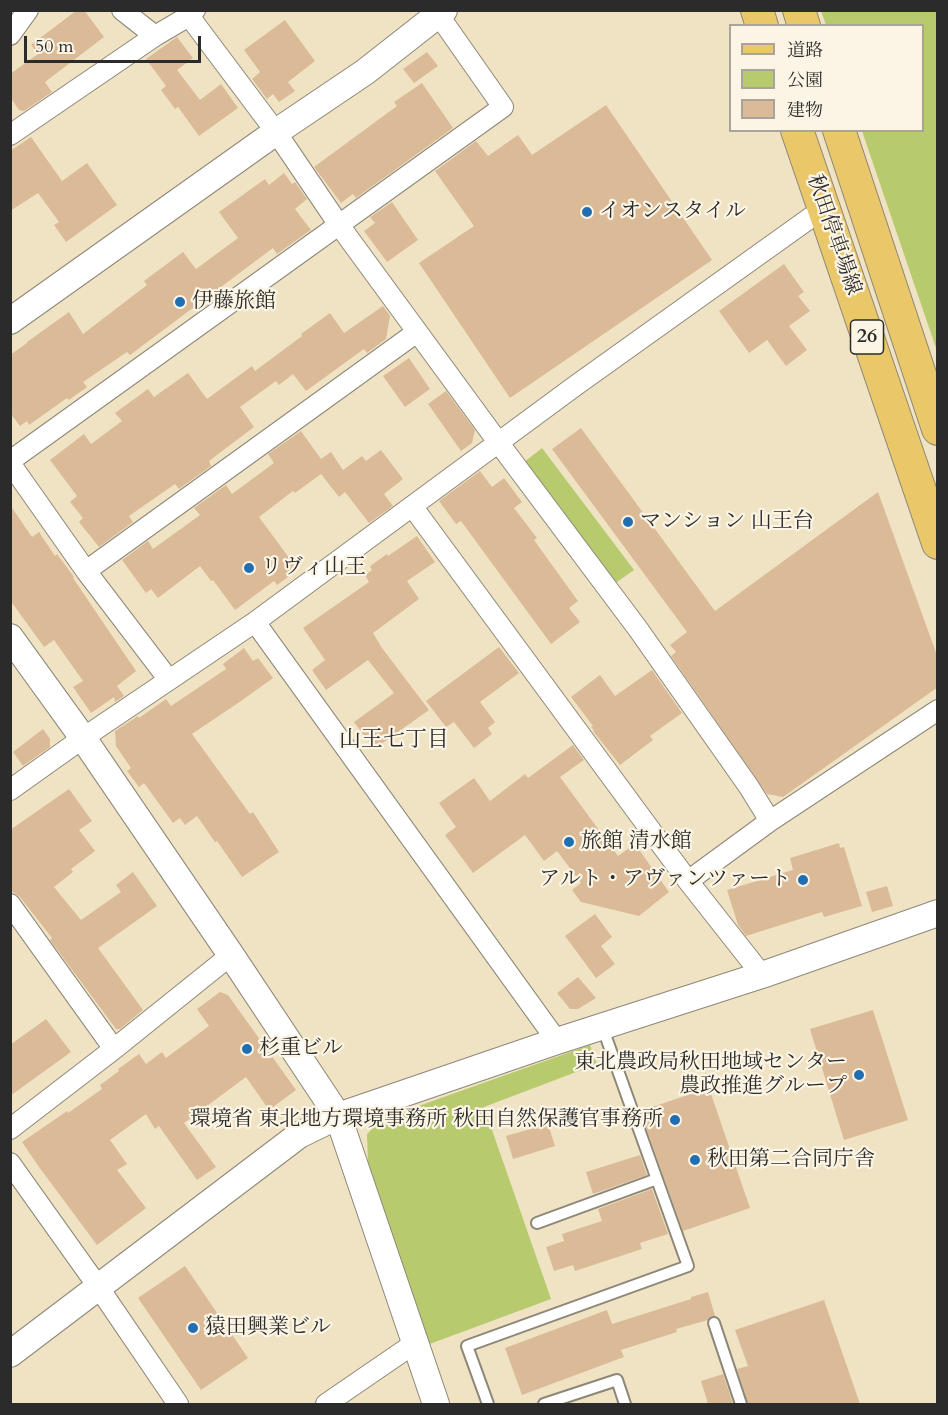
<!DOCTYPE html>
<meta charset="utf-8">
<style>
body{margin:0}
#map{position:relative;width:948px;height:1415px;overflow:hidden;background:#efe3c4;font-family:Cardo,"Noto Serif JP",serif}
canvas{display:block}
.frame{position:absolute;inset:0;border:12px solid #2b2b2b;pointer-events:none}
.legend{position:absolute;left:729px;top:24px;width:195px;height:108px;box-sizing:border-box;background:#fcf5e5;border:2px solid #a8a49b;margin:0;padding:8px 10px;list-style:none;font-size:18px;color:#2b2b2b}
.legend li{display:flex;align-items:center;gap:12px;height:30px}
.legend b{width:30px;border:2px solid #a8a49b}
.scale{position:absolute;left:24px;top:36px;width:177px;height:27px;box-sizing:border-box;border:3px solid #2b2b2b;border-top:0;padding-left:8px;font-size:18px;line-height:21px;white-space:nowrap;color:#2b2b2b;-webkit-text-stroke:4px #fcf5e5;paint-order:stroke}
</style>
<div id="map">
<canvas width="948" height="1415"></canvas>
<div class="frame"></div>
<ul class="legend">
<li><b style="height:8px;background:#eac769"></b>道路</li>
<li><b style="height:16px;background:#b7ca6e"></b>公園</li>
<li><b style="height:16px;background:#dbbb97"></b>建物</li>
</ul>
<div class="scale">50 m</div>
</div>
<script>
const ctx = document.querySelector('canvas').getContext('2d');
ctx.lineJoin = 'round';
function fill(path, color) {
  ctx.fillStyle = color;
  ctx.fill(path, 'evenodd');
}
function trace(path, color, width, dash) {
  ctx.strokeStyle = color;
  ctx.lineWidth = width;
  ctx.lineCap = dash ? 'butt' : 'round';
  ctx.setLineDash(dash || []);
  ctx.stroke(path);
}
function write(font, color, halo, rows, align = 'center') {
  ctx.font = font + ' Cardo,"Noto Serif JP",serif';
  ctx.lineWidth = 4.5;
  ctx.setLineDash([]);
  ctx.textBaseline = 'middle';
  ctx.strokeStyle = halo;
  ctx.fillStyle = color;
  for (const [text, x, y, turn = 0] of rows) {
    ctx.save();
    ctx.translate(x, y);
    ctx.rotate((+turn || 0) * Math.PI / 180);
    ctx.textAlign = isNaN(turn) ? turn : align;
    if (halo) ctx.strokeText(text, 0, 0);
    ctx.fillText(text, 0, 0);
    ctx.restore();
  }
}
const green = new Path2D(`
 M821,11H937V351L862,131L922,130V26L826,25Z
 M542,448L634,570L614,584L523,463Z
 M590,1045L597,1064L484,1107L551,1299L427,1345L368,1162L367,1134L382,1119Z`);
const building = new Path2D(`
 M77,10H84L104,37L45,82L52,92L24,111L19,110L10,97V74L38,54L31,45Z
 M285,20L315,61L288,82L295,91L279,102L273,94L267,99L252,79L260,72L244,50Z
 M177,37L193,58L177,70L200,100L221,84L238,108L199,136L178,107L175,109L161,90L166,86L146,59Z
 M427,52L438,66L414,83L403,69Z
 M422,83L453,128L356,198L353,194L341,203L314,167L397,106L394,102Z
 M606,105L712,260L510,398L419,263L474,226L435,171L476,141L488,156L518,135L532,155Z
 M31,137L62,181L87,163L117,205L66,242L54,225L59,222L38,193L10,211V151Z
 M284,173L292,184L295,182L307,199L295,209L311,230L277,254L273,248L130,355L127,352L83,382L87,387L69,400L67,398L29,425L27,421L20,426L10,413V355L27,343V342L69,312L83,334L147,285L144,281L183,252L196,269L238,238L219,212L265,179L269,185Z
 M392,202L418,240L387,262L364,231L375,223L370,217Z
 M784,264L804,292L798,296L810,311L789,326L807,350L786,366L767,340L749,353L719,311Z
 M383,306L390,316L386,339L367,353L364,349L306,391L293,374L279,385L276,381L240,407L254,427L209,461L211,466L179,489L175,484L129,516L133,522L99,547L79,522L83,518L70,502L77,496L50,460L84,434L91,444L122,421L115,413L148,389L154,397L188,373L207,399L252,366L255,371L302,336L301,334L330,313L344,333Z
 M409,358L430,389L405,407L383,376Z
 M446,391L475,430L472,443L461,451L428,404Z
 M581,428L715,611L878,492L938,658V687L783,797L767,794L671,656L676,652L670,645L687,632L552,449Z
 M301,431L321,459L331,452L343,470L362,456L366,461L381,450L403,479L384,494L393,506L369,523L345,492L339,497L321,474L295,493L293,491L259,517L298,570L277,585L274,581L235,610L213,580L211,581L200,566L158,598L151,589L146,593L122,560L148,541L153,549L200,515L194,508L226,485L232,494L274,463L268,454Z
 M480,471L492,487L504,478L522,502L514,508L537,538L534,540L578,601L569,608L580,622L551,644L461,521L456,524L439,501Z
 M10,505L32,537L39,532L55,556L57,554L74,577L73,578L136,671L117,686L124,696L115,702L114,697L91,713L73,687L83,681L54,640L44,647L10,600Z
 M417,536L435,562L407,581L419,599L373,633L382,648L429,710L374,749L354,722L394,693L368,660L326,690L312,670L325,660L303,628L369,582L365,575L372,570L370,566L387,554L388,556Z
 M499,647L519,673L480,702L495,722L488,728L492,734L474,748L454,722L446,727L426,701Z
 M244,648L253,661L258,658L273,678L241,701L192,734L250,814L253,812L279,852L242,877L217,841L215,842L197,816L185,825L180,818L173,823L144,783L139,787L127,771L131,768L116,746L115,731L138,716L139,718L166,699L171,706L226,669L223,664Z
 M652,670L682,713L650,736L653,740L620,765L593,731L594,730L591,727L593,726L571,697L600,675L615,696Z
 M43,729L50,739V747L23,766L13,752Z
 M573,745L584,760L560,777L618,856L635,844L669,892L639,916L581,902L572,890L581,883L557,851L544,861L525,835L473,873L445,835L456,827L439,803L474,778L490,801L525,774L528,778Z
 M69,789L92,821L79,830L95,851L71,869L73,872L54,887L81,920L121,892L116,885L133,872L157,906L98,948L143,1010L120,1029H116L50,940L52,938L20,897L10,890V830Z
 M839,843L840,848L844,847L862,906L824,917L822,912L746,936L738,925L727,890L793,870L790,858Z
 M887,886L893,906L872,912L866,892Z
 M595,914L612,937L601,946L615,964L596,978L565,936Z
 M578,977L596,998L578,1009H570L557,993Z
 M220,992L228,995L296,1090L269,1110L246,1077L184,1123L216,1167L197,1180L159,1126L155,1129L146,1114L110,1140L127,1164L117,1170L146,1208L97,1245L39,1167L22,1142L67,1111L68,1113L102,1089L100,1085L119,1071L118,1069L139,1054L146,1064L162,1052L166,1058L209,1026L197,1009Z
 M873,1010L908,1120L844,1140L810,1029Z
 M46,1019L71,1052L10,1096V1045Z
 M709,1088L750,1208L683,1231L640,1111Z
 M548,1124L555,1146L513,1159L506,1136Z
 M640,1155L647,1175L593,1194L586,1172Z
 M652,1189L668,1234L640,1243L642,1249L575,1271L573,1265L554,1271L546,1247L564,1241L562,1234L602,1221L598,1209Z
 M185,1266L248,1358L201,1390L138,1298Z
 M708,1292L715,1316H711L708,1320L676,1329L677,1332L621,1350L624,1357L522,1395L505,1348L607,1310L612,1324L691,1299V1297Z
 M824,1300L860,1404H748L737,1369L748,1366L735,1330Z
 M723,1374L733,1404H708L701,1381Z`);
const service = new Path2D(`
 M537,1223L657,1179
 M714,1323L741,1404
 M488,1404L467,1346L688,1266L602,1026
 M544,1404L617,1380L625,1404`);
const minor = new Path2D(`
 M122,10L155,36
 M189,16L276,132L339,225L498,442L638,629L749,787L770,821L688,881L762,975
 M10,35L28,10
 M10,135L155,36L189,16L195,10
 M10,461L503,107L435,10
 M10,463L86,571L169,680
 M412,506L688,881
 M86,571L417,332
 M255,622L557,1041
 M10,790L83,738L255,622L575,386L810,218L826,214
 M770,821L938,710
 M10,904L114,1049
 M10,1129L114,1049L231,955
 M10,1163L99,1288L178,1404
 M326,1404L415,1343`);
const tertiary = new Path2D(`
 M10,321L276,132L365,72L444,10
 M10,637L83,738L231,955L338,1116L436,1404
 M10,1354L299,1135L338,1116L557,1041L762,975L938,913`);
const primary = new Path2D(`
 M757,10L762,26
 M799,10L804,26
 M797,130L938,543
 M839,130L938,429`);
const markers = [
 [587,212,6,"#1f6fb2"],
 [180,302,6,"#1f6fb2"],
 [628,522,6,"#1f6fb2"],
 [249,568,6,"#1f6fb2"],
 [569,842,6,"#1f6fb2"],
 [803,880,6,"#1f6fb2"],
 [247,1049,6,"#1f6fb2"],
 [859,1075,6,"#1f6fb2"],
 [675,1120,6,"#1f6fb2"],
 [695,1160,6,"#1f6fb2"],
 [193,1328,6,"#1f6fb2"]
];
const shields = [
 [867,337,33]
];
const shieldNames = [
 ["26",867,337]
];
const poiNames = [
 ["イオンスタイル",599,212],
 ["伊藤旅館",192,302],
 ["マンション 山王台",640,522],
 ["リヴィ山王",261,568],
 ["旅館 清水館",581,842],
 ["アルト・アヴァンツァート",791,880,"right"],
 ["杉重ビル",259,1049],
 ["東北農政局秋田地域センター",847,1063,"right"],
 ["農政推進グループ",847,1087,"right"],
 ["環境省 東北地方環境事務所 秋田自然保護官事務所",663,1120,"right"],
 ["秋田第二合同庁舎",707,1160],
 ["猿田興業ビル",205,1328]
];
const streetNames = [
 ["秋田停車場線",833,235,71]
];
const neighbourhoodNames = [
 ["山王七丁目",394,741]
];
fill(green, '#b7ca6e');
fill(building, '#dbbb97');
trace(service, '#8d8778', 14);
trace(minor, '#8d8778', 22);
trace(tertiary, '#8d8778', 28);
trace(primary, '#8d8778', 34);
trace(service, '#fff', 10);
trace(minor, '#fff', 20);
trace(tertiary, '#fff', 26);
trace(primary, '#eac769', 32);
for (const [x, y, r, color] of markers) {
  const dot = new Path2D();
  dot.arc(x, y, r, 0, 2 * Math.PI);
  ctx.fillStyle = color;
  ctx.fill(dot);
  trace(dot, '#fcf5e5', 2);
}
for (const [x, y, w] of shields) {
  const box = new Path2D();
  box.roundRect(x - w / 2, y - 17, w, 34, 4.5);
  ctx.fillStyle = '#fcf5e5';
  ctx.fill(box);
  trace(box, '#2b2b2b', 1.5);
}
write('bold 20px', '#2b2b2b', null, shieldNames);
write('21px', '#2b2b2b', '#fcf5e5', poiNames, 'left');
write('21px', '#2b2b2b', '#fcf5e5', streetNames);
write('22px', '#2b2b2b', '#fcf5e5', neighbourhoodNames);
</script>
